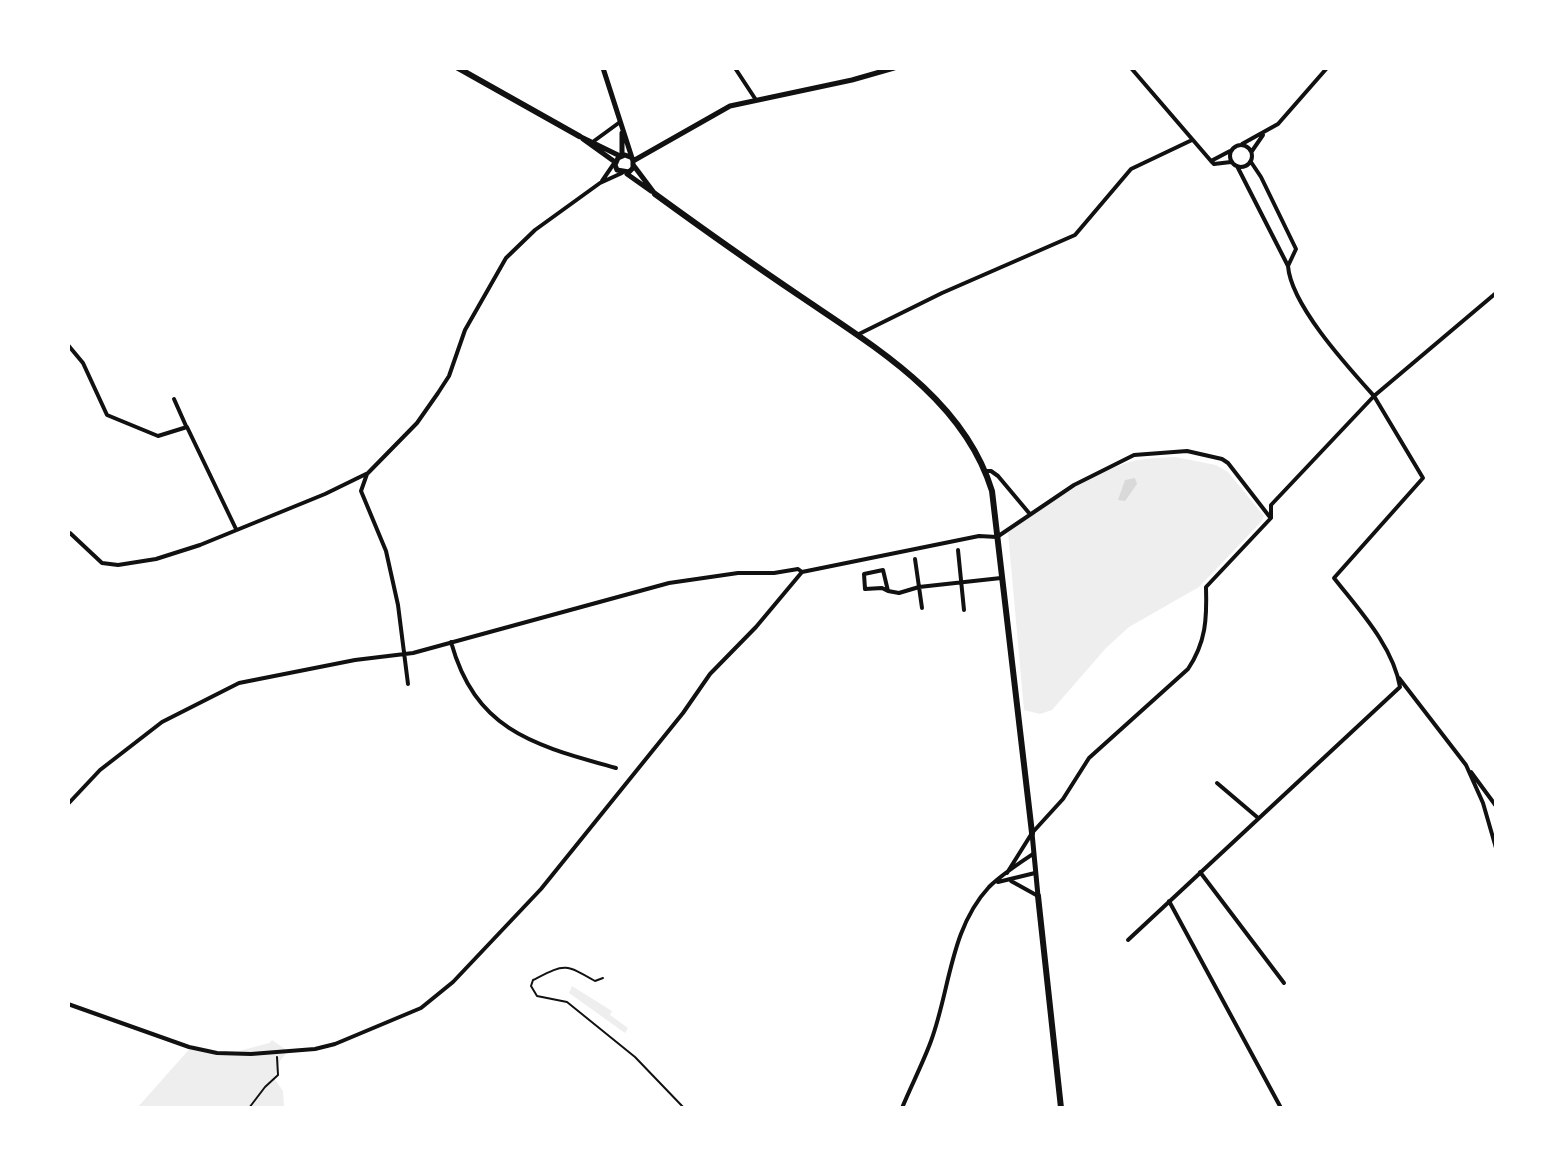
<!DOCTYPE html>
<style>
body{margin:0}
#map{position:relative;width:1564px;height:1176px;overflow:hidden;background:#fff;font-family:Mulish,sans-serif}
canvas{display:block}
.frame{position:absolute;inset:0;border:70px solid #fff;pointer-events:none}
</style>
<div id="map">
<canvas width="1564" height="1176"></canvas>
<div class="frame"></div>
</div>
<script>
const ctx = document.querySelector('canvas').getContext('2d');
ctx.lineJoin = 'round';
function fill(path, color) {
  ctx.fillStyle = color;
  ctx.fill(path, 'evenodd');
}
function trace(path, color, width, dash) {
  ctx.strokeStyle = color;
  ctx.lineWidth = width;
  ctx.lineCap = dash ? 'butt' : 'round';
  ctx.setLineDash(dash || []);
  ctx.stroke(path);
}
const green = new Path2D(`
 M1175,457L1216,465L1228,472L1264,516L1261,522L1199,587L1129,627L1106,648L1052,710L1040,714L1024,710L1008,532C1045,507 1083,478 1126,463C1142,458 1159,458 1175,457Z
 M572,986L612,1011L610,1015L628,1028L625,1033L569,993Z
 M272,1040L288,1051L280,1061L274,1078L283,1091L284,1108H137L193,1045L228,1054L269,1043Z`);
const water = new Path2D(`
 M1135,478L1137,484L1125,501L1118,500L1125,480Z`);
const path = new Path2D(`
 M249,1108L265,1087L278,1075L277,1057`);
const service = new Path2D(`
 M603,978L595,981C564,963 565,964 533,980L531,986L537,996L567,1002L635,1057L684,1108`);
const minor = new Path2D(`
 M735,68L756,100
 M1131,68L1211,161L1214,164L1231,162
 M594,141L620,122
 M1242,144L1278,124L1327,68
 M1230 156a11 11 0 1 1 22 0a11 11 0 1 1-22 0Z
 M1252,151L1263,135
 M1211,161L1230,151
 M1251,162L1261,177L1296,249L1288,266
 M1237,166L1288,266C1291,305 1347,366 1374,396L1496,293
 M602,181L615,162
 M859,334L942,293L1075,235L1131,169L1192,140
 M68,345L83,363L107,415L158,436L187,427L236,529
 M174,399L186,426
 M986,471H991L998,476L1029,513
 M367,474L361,491L386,551L398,605L408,684
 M70,533L102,563L118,565L156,559L200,545L325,494L368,473L417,423L438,393L449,376L465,330L506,258L535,230L600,183L622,173
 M958,550L964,610
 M915,559L922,608
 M888,591L882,588L865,589L864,574L883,570L888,591L899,593L919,587L1001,578
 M451,642C476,732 535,745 616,768
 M1399,678L1466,765L1483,803L1496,848
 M1471,772L1496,806
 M1217,783L1257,817
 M68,804L100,770L162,722L239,683L355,660L413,653L669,583L738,573H774L798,569L802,572L979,536L997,537L1074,485L1134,455L1187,451L1222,459L1228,463L1269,516
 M1200,872L1284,983
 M1007,873L1032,833L1063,799L1089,758L1188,669C1206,642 1207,619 1206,587L1271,518V505L1374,396L1423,478L1334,578C1359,610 1393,646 1400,687L1128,940
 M1011,881L1038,896
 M998,882L1035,873
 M1169,901L1281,1108
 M68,1004L189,1047L217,1053L251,1054L315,1049L335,1044L421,1008L453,982L541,889L683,713L710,674L756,627L802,572
 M902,1108C911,1086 923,1063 931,1041C950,990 950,929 989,887C1001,875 1018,864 1033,854`);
const tertiary = new Path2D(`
 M603,68L633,161
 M579,136L620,156
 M583,139L615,162
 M622,155V133
 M630,157L625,155L618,158L615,165L617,170L629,172L633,168V161
 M633,161L730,106L852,80L894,68
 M634,166L655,194
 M627,174L651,191
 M1032,833L1038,896`);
const secondary = new Path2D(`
 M458,68L579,136
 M655,194C703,229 751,263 800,296C875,347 964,399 992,491L1032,833
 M1038,896L1061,1108`);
fill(green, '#eee');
fill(water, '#d9d9d9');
trace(path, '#111', 2);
trace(service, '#111', 2);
trace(minor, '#111', 4);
trace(tertiary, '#111', 5);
trace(secondary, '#111', 6);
</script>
